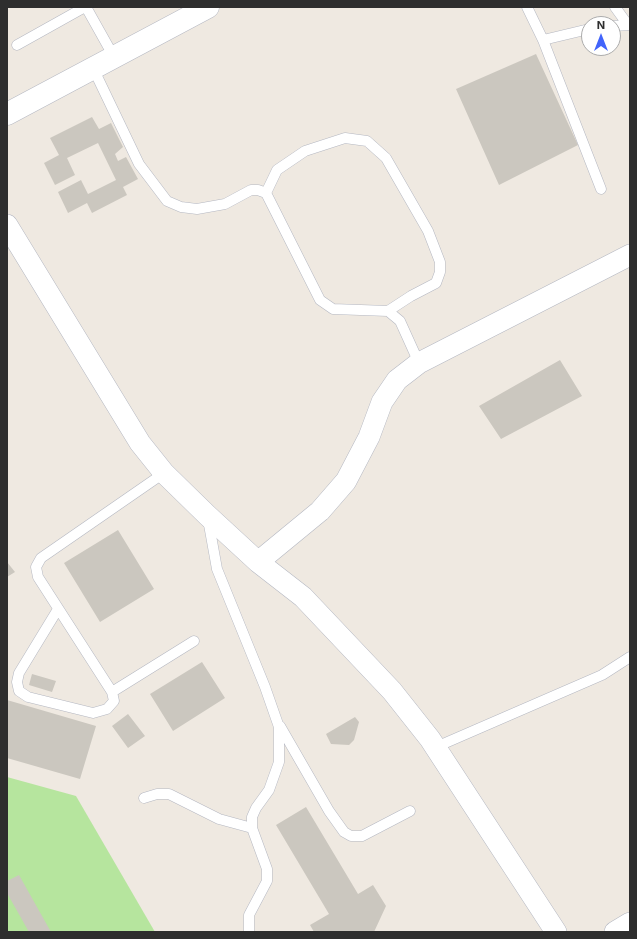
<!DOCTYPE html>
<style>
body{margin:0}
#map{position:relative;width:637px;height:939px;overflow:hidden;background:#efe9e1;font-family:Inter,sans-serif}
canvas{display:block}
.frame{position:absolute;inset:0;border:8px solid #2e2e2e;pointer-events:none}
.north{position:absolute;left:581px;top:16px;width:40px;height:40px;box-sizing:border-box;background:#fff;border:1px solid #ababab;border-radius:50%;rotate:0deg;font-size:11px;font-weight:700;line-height:16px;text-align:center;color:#2e2e2e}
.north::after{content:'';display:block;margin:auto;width:14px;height:18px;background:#4264fb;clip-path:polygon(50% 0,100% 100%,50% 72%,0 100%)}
</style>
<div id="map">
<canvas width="637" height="939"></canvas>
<div class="frame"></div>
<div class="north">N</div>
</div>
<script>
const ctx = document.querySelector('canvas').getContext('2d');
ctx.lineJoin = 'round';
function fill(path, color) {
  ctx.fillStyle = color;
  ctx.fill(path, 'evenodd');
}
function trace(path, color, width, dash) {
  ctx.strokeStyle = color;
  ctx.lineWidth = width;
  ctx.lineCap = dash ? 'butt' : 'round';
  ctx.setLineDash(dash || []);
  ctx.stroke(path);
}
const green = new Path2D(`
 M7,777L76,796L155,932H7Z`);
const building = new Path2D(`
 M536,54L578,145L499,185L456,89Z
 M92,117L99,129L111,123L123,147L115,154L118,161L126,157L138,179L123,187L127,195L92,213L87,203L68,213L58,192L81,180L88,194L116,180L98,143L67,158L75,175L55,185L44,163L59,155L50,138Z
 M560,360L582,396L501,439L479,406Z
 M118,530L154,589L100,622L64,563Z
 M7,562L15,572L7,577Z
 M202,662L225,698L173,731L150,694Z
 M32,674L56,681L52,692L29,685Z
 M7,700L96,726L80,779L7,758Z
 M128,714L145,736L128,748L112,726Z
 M355,717L359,722L354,740L349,745L331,744L326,734Z
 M306,807L358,894L373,885L386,906L374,932H314L310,925L329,914L276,825Z
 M19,875L51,932H29L7,893V881Z`);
const service = new Path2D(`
 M86,7L114,57
 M527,7L543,40L601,189
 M615,7L628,25
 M613,26L630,25
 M543,40L589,29
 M17,45L85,7
 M93,68L139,164L167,201L181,207L197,209L225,204L251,190H258L266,193L320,300L333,309L388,311L400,321L419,363
 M266,193L277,170L305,151L345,138L367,141L386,158L428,231L440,262V272L436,283L411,296L388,311
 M208,519L217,569L265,687L279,727V762L269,790L256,808L252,817V828L267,869V881L249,915V932
 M58,609L19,673L17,682L19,691L28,697L93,713L107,709L114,701L112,692L38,577L36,567L41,558L164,473
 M112,692L194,641
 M280,726L329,811L344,832L351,836H362L410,811
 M436,747L602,675L630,657
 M144,798L157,794H169L219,819L252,828`);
const minor = new Path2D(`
 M7,225L140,443L164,473L207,515L258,562L303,597L392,691L430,739L556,932
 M258,562L320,511L346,481L369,437L382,402L397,380L419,363L630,255
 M615,932L630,923`);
const tertiary = new Path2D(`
 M7,114L208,7`);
fill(green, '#b6e59e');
fill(building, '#cbc7bf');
trace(service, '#b4b7c1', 11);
trace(minor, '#b4b7c1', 22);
trace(tertiary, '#b4b7c1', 23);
trace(service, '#fff', 10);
trace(minor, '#fff', 21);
trace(tertiary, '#fff', 22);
</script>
